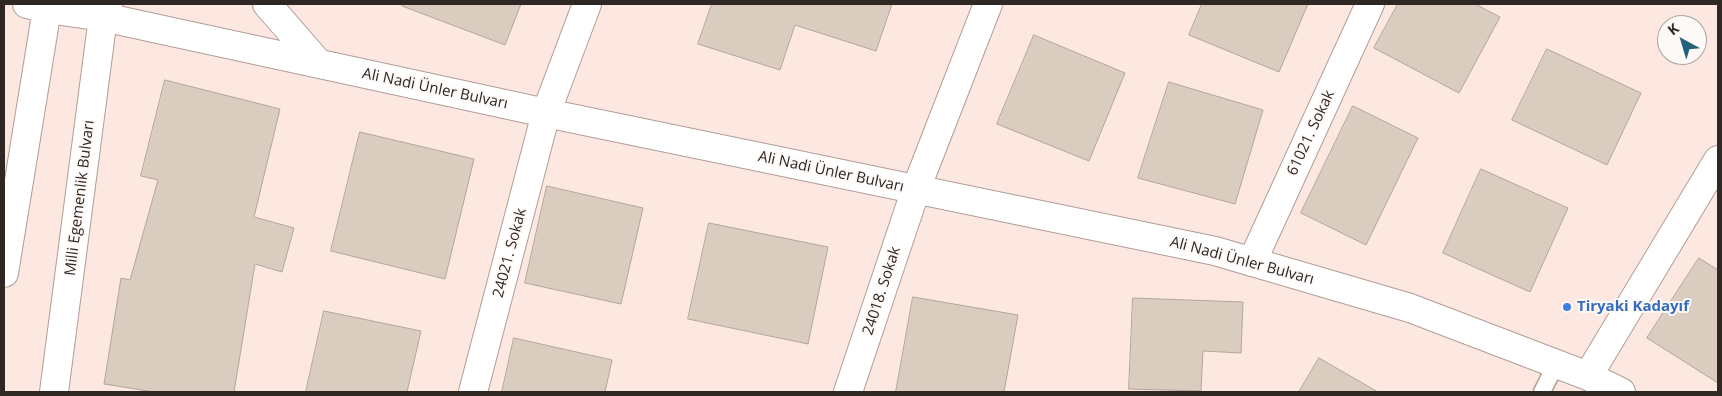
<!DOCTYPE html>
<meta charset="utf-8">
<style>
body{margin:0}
#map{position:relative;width:1722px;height:396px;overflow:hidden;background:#fce8e0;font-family:"Open Sans",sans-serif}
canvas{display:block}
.frame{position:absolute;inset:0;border:5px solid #2e2724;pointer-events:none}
.north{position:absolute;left:1657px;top:15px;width:50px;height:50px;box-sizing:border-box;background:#fdf9f7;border:1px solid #aaa5a3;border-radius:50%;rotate:321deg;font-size:14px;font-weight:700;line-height:20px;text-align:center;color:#2e2724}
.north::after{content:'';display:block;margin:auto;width:18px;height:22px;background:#256279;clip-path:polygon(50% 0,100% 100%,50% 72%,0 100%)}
</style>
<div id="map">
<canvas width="1722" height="396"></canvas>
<div class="frame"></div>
<div class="north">K</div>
</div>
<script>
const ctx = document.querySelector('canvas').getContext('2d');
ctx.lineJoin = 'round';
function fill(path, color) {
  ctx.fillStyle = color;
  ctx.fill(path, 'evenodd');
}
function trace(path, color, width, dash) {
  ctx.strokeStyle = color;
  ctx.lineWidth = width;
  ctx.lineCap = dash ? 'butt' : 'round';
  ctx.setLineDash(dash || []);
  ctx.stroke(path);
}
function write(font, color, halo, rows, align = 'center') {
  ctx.font = font + ' "Open Sans",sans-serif';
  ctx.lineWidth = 4;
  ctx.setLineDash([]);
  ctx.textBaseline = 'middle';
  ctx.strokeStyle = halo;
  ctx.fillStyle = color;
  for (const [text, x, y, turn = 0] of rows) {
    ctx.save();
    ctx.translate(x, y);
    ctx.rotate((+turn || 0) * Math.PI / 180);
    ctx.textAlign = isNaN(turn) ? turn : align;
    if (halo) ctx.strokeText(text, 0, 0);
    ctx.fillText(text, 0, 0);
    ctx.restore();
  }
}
const building = new Path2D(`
 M403,4H521L505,45L402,6Z
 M712,4H892L876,51L795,25L780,70L698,44Z
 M1202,4H1308L1279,72L1189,35Z
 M1398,4H1475L1500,17L1459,93L1374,48Z
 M1034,35L1125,73L1089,161L997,124Z
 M1547,49L1641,93L1607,165L1512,120Z
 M165,80L280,109L254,217L294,228L282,272L255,264L234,392H154L104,384L121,278L130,280L158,180L141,176Z
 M1169,82L1263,110L1235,204L1138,178Z
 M1353,106L1418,138L1366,245L1301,213Z
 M360,132L474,159L445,279L331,251Z
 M1481,169L1568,208L1530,292L1443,253Z
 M547,186L643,208L621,304L525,283Z
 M709,223L828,247L808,344L688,319Z
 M1699,258L1718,270V383L1647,338Z
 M913,297L1018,315L1004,392H896Z
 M1133,298L1243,302L1241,353L1203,351L1201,391L1129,389Z
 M324,311L421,331L407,392H306Z
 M514,338L612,360L605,392H502Z
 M1319,358L1378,392H1299Z`);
const lane = new Path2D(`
 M1542,392L1556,364`);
const street = new Path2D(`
 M1252,262L1370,4
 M473,392L546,113L587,4`);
const secondary = new Path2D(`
 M27,4L47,9L103,17L546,113L1215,251L1410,308L1588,376L1621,392
 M267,4L319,64
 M4,273L47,9L49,4
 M1588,376L1718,160
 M54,392L103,17L108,4
 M848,392L916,189L988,4`);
const markers = [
 [1567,307,5,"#3f7fe0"]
];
const streetNames = [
 ["Ali Nadi Ünler Bulvarı",435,89,12],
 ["61021. Sokak",1311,133,-65],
 ["Ali Nadi Ünler Bulvarı",831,172,12],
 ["Milli Egemenlik Bulvarı",80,198,-83],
 ["24021. Sokak",510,253,-75],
 ["Ali Nadi Ünler Bulvarı",1242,261,15],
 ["24018. Sokak",882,291,-72]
];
const shopNames = [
 ["Tiryaki Kadayıf",1577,307]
];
fill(building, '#daccbe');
trace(building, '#b3a698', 1);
trace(lane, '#b19e97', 19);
trace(street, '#b19e97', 30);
trace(secondary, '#b19e97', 30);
trace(lane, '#fff', 16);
trace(street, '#fff', 28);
trace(secondary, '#fff', 28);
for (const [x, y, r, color] of markers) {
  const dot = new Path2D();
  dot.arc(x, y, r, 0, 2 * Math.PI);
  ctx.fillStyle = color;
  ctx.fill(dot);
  trace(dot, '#fdf9f7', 2);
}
write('15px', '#2e2724', '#fdf9f7', streetNames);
write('bold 15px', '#366cbe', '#fdf9f7', shopNames, 'left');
</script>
